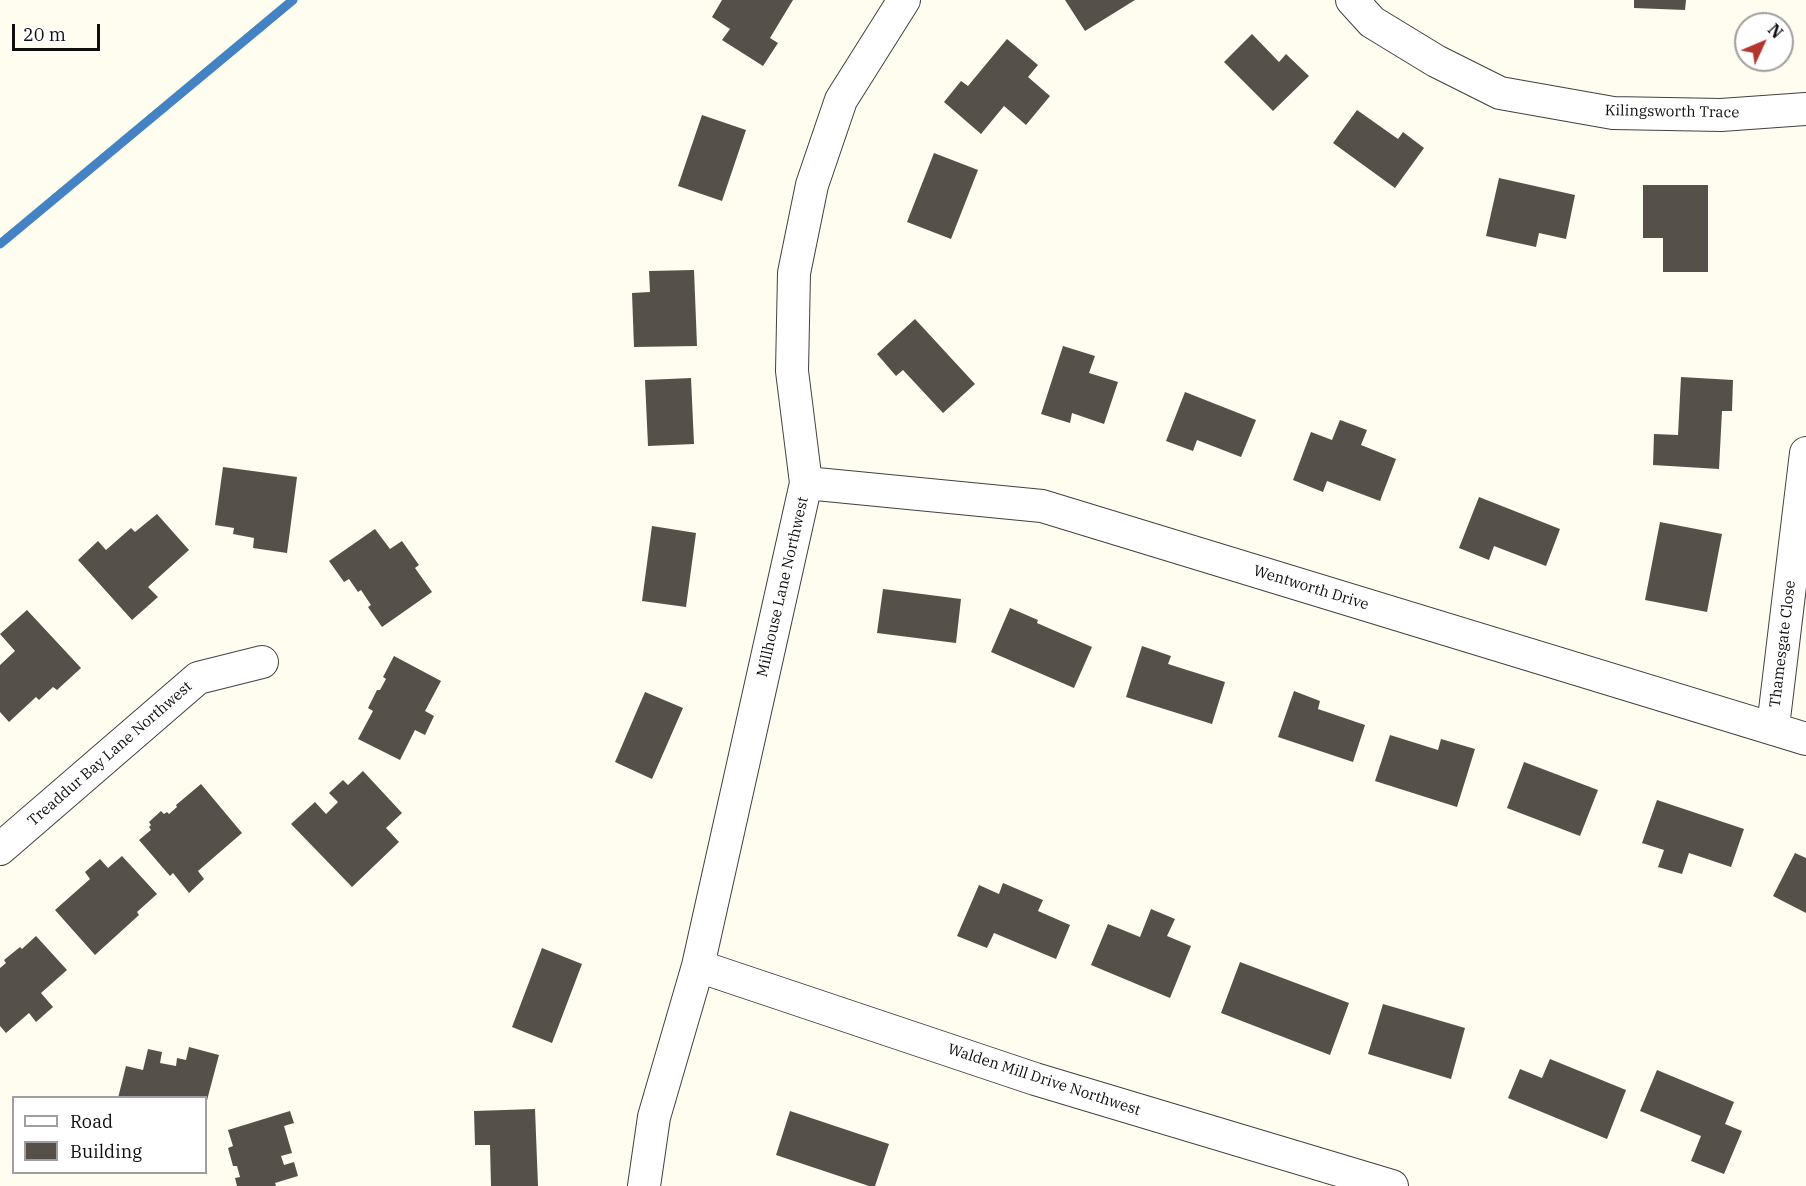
<!DOCTYPE html>
<style>
body{margin:0}
#map{position:relative;width:1806px;height:1186px;overflow:hidden;background:#fefdef;font-family:"IBM Plex Serif",serif}
canvas{display:block}
.legend{position:absolute;left:12px;top:1096px;width:195px;height:78px;box-sizing:border-box;background:#fff;border:2px solid #9f9f9f;margin:0;padding:8px 10px;list-style:none;font-size:18px;color:#0e0e0e}
.legend li{display:flex;align-items:center;gap:12px;height:30px}
.legend b{width:30px;border:2px solid #9f9f9f}
.north{position:absolute;left:1734px;top:12px;width:60px;height:60px;box-sizing:border-box;background:#fff;border:2px solid #9f9f9f;border-radius:50%;rotate:46deg;font-size:16px;font-weight:700;line-height:24px;text-align:center;color:#0e0e0e}
.north::after{content:'';display:block;margin:auto;width:21px;height:27px;background:#b5362f;clip-path:polygon(50% 0,100% 100%,50% 72%,0 100%)}
.scale{position:absolute;left:12px;top:24px;width:88px;height:27px;box-sizing:border-box;border:3px solid #0e0e0e;border-top:0;padding-left:8px;font-size:18px;line-height:21px;white-space:nowrap;color:#0e0e0e;-webkit-text-stroke:4px #fff;paint-order:stroke}
</style>
<div id="map">
<canvas width="1806" height="1186"></canvas>
<ul class="legend">
<li><b style="height:8px;background:#fff"></b>Road</li>
<li><b style="height:16px;background:#56504b"></b>Building</li>
</ul>
<div class="north">N</div>
<div class="scale">20 m</div>
</div>
<script>
const ctx = document.querySelector('canvas').getContext('2d');
ctx.lineJoin = 'round';
function trace(path, color, width, dash) {
  ctx.strokeStyle = color;
  ctx.lineWidth = width;
  ctx.lineCap = dash ? 'butt' : 'round';
  ctx.setLineDash(dash || []);
  ctx.stroke(path);
}
function fill(path, color) {
  ctx.fillStyle = color;
  ctx.fill(path, 'evenodd');
}
function write(font, color, halo, rows, align = 'center') {
  ctx.font = font + ' "IBM Plex Serif",serif';
  ctx.lineWidth = 6;
  ctx.setLineDash([]);
  ctx.textBaseline = 'middle';
  ctx.strokeStyle = halo;
  ctx.fillStyle = color;
  for (const [text, x, y, turn = 0] of rows) {
    ctx.save();
    ctx.translate(x, y);
    ctx.rotate((+turn || 0) * Math.PI / 180);
    ctx.textAlign = isNaN(turn) ? turn : align;
    if (halo) ctx.strokeText(text, 0, 0);
    ctx.fillText(text, 0, 0);
    ctx.restore();
  }
}
const stream = new Path2D(`
 M0,244L293,0`);
const building = new Path2D(`
 M722,0H793L770,38L778,43L763,66L722,40L730,29L712,17Z
 M1065,0H1135L1085,31Z
 M1634,0H1686L1685,10L1634,8Z
 M1252,34L1279,62L1286,54L1309,76L1273,111L1224,62Z
 M1007,39L1038,65L1028,77L1050,96L1026,125L1004,106L981,134L944,102L961,81L968,86Z
 M1357,110L1398,139L1403,132L1424,148L1395,188L1333,143Z
 M702,115L746,130L722,201L678,186Z
 M934,153L978,170L951,239L907,222Z
 M1499,178L1575,195L1566,239L1539,233L1536,247L1486,236Z
 M1643,185H1708V272H1663V238H1643Z
 M694,270L697,346L634,347L632,293L650,292L649,271Z
 M915,319L975,384L943,413L903,370L896,376L877,354Z
 M1063,346L1095,356L1089,373L1118,382L1104,424L1072,413L1070,423L1041,414Z
 M1681,377L1733,380L1732,411H1722L1719,469L1653,465L1654,434L1678,435Z
 M691,378L694,444L648,446L645,380Z
 M1185,392L1256,420L1241,457L1197,440L1193,451L1166,441Z
 M1340,420L1367,430L1361,445L1396,459L1380,501L1327,481L1323,492L1293,480L1311,432L1332,440Z
 M223,467L297,477L287,553L253,548L254,538L233,534L234,528L215,525Z
 M1479,497L1560,529L1546,566L1494,546L1489,560L1459,548Z
 M157,514L189,550L148,587L158,597L132,620L78,560L98,541L106,550L131,528L135,532Z
 M1660,522L1722,534L1707,612L1645,600Z
 M652,526L696,533L686,607L642,601Z
 M375,529L390,549L402,541L419,565L415,568L432,592L382,627L368,607L371,605L361,590L358,592L349,579L344,582L329,561Z
 M883,589L961,599L956,643L877,633Z
 M1010,608L1038,620L1037,623L1092,647L1074,688L991,652Z
 M27,610L81,668L57,690L53,687L39,700L36,697L9,722L0,712V665L15,651L0,634Z
 M1142,646L1171,656L1168,664L1225,682L1212,724L1126,697Z
 M394,656L441,681L425,711L434,716L425,735L415,730L400,760L358,739L373,711L368,708L377,690H380L386,679L383,677Z
 M1294,691L1320,701L1318,709L1365,725L1353,762L1278,737Z
 M645,692L683,708L652,779L615,762Z
 M1390,735L1438,750L1441,739L1475,749L1457,807L1375,781Z
 M1524,762L1598,790L1580,836L1507,808Z
 M363,771L402,813L386,828L399,842L352,887L291,824L315,802L326,814L338,802L329,793L343,780L348,785Z
 M201,784L242,833L198,871L204,879L189,893L173,873L170,876L139,840L151,830L149,827L151,825L149,822L161,811L164,814L167,812L169,814L177,807L176,805Z
 M1657,800L1744,829L1731,867L1689,853L1682,874L1658,867L1664,850L1642,843Z
 M1795,853L1806,858V913L1773,896Z
 M122,856L157,894L137,912L139,915L95,955L55,910L90,879L85,872L100,859L108,868Z
 M1003,883L1043,900L1038,911L1070,925L1056,959L994,933L987,948L957,936L979,885L999,894Z
 M1151,909L1175,919L1167,936L1191,946L1170,998L1091,965L1108,924L1140,937Z
 M36,936L67,970L41,993L53,1007L36,1022L29,1013L6,1033L0,1026V968L6,963L4,960L20,947L22,949Z
 M542,948L582,964L552,1043L512,1027Z
 M1240,962L1349,1003L1330,1055L1221,1013Z
 M1383,1004L1465,1028L1451,1079L1368,1054Z
 M189,1047L219,1055L206,1104V1098H118L126,1066L143,1070L148,1049L162,1052L160,1063L176,1066L177,1058L186,1060Z
 M1550,1059L1626,1090L1607,1139L1508,1098L1520,1069L1542,1078Z
 M1657,1070L1734,1102L1725,1124L1742,1131L1724,1174L1691,1161L1701,1136L1640,1111Z
 M535,1109L538,1186H491L490,1145H475L474,1111Z
 M290,1111L294,1123L284,1126L292,1153L281,1156L284,1165L294,1162L298,1176L275,1183L276,1186H237L235,1178L240,1177L237,1166H233L228,1148L233,1146L228,1130Z
 M790,1111L889,1144L875,1186H869L776,1155Z`);
const minor = new Path2D(`
 M1352,0L1372,22L1436,61L1500,93L1613,113L1721,115L1806,109
 M806,483L1042,506L1806,739
 M1773,727L1806,453
 M0,849L198,678L262,662
 M698,966L1035,1079L1392,1186
 M644,1186L654,1117L698,966L806,483L792,371L794,273L812,185L841,100L904,0`);
const streetNames = [
 ["Kilingsworth Trace",1672,112,1],
 ["Millhouse Lane Northwest",783,587,-77],
 ["Wentworth Drive",1311,588,17],
 ["Thamesgate Close",1783,644,-83],
 ["Treaddur Bay Lane Northwest",110,754,-41],
 ["Walden Mill Drive Northwest",1044,1080,18]
];
trace(stream, '#4383c4', 9);
fill(building, '#56504b');
trace(minor, '#414141', 34);
trace(minor, '#fff', 32);
write('15px', '#0e0e0e', '#fff', streetNames);
</script>
